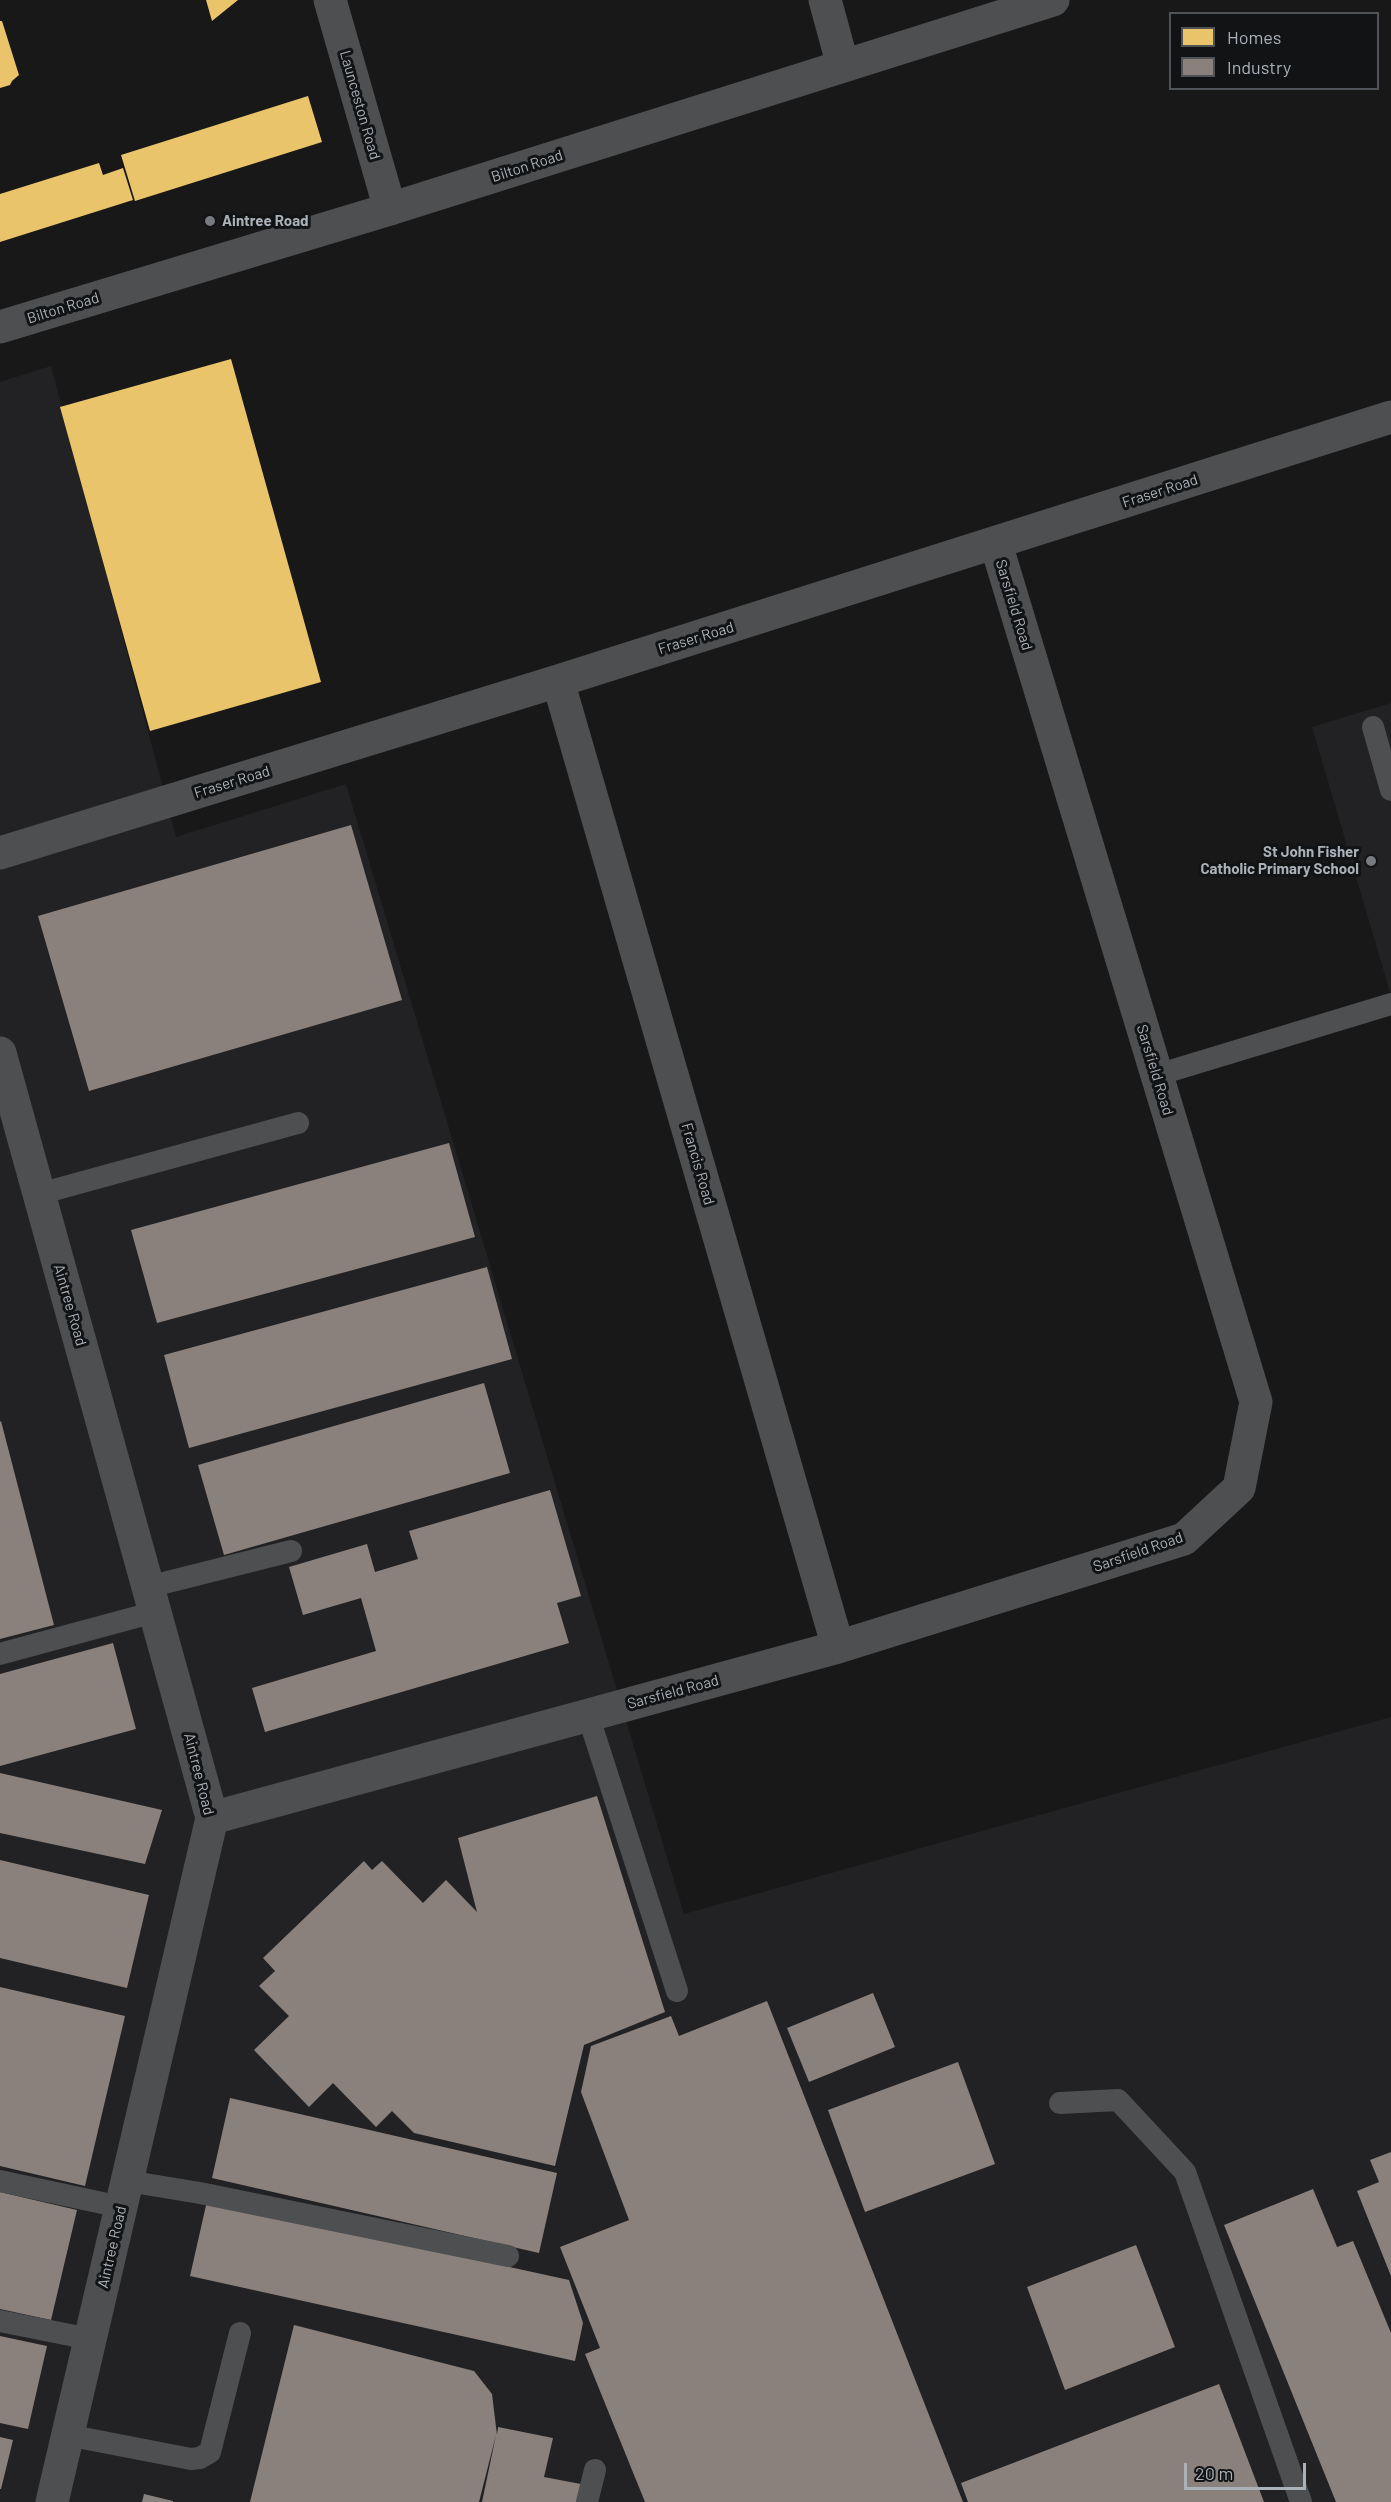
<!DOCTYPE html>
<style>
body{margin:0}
#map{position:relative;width:1391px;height:2502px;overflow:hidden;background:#181818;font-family:Barlow,sans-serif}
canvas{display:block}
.legend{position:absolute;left:1169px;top:12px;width:210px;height:78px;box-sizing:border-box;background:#121314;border:2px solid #4f5256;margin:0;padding:8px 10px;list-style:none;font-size:18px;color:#aab1b8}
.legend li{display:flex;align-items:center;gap:12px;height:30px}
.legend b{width:30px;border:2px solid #4f5256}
.scale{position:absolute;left:1184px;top:2463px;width:122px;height:27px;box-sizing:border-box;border:3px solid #aab1b8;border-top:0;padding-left:8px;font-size:18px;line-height:21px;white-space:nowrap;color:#aab1b8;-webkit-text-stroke:4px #121314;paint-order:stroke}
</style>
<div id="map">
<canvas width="1391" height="2502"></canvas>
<ul class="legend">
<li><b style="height:16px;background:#e9c46a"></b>Homes</li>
<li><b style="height:16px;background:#8a817c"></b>Industry</li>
</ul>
<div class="scale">20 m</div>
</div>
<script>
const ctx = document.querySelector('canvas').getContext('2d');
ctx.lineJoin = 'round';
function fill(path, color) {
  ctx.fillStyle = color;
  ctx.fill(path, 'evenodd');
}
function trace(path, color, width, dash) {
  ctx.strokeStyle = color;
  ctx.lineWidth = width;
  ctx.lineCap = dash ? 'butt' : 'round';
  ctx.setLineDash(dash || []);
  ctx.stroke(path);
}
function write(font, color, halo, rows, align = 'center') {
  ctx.font = font + ' Barlow,sans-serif';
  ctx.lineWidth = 6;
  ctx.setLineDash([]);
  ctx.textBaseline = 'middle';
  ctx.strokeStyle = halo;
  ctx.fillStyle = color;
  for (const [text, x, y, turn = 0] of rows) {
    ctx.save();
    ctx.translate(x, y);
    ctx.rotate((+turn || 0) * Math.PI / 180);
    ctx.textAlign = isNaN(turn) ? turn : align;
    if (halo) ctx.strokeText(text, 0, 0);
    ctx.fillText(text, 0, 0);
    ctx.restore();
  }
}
const built = new Path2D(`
 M51,366L176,837L346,784L684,1914L1391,1717V2502H0V382Z
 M1391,703V996L1312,727Z`);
const homes = new Path2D(`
 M206,0H238L212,21Z
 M0,21H2L19,75L12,81L10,85L0,88Z
 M308,96L322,142L135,201L121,155Z
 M99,163L103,175L123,168L133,200L0,242V194Z
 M231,359L321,682L150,731L60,407Z`);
const industry = new Path2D(`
 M351,825L402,1000L89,1091L38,916Z
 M449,1143L475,1237L157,1323L131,1230Z
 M487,1267L512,1359L189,1448L164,1355Z
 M484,1383L510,1473L224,1555L198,1465Z
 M1,1421L54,1625L0,1639V1422Z
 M550,1490L581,1596L557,1603L569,1643L265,1732L252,1688L376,1651L361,1598L303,1615L289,1567L367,1544L375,1572L418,1559L409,1531Z
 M113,1643L136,1729L0,1766V1674Z
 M0,1773L162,1810L145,1864L0,1833Z
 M597,1796L665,2012L584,2045L555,2166L414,2133L392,2111L376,2127L333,2083L309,2107L254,2050L289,2016L259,1986L275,1971L263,1958L364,1861L372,1870L382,1861L423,1903L446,1880L477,1912L458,1838Z
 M0,1860L149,1895L127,1988L0,1958Z
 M0,1987L125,2016L85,2186L0,2166Z
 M873,1993L895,2047L809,2082L787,2028Z
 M767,2001L963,2502H645L585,2354L600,2348L560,2247L629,2220L581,2092L591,2046L671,2016L679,2036Z
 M958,2062L995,2164L865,2212L828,2110Z
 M230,2098L557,2173L539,2253L212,2178Z
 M1391,2152V2276L1357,2191L1379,2182L1370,2160Z
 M1313,2189L1337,2247L1353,2241L1391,2333V2502H1336L1224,2225Z
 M0,2192L77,2210L51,2320L0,2309Z
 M207,2201L569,2280L583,2323L575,2361L190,2276Z
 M1136,2245L1175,2347L1065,2390L1027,2287Z
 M294,2325L474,2371L492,2394L497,2435L498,2427L553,2438L544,2477L586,2485L581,2502H482L496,2435L479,2502H250Z
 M0,2336L47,2346L28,2429L0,2423Z
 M1219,2384L1264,2502H968L961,2483Z
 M0,2437L13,2440L1,2489H0Z
 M144,2494L173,2501V2502H142Z`);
const service = new Path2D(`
 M1373,727L1391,790
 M1157,1075L1391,1004
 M39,1194L298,1123
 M148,1587L291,1551
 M0,1654L155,1612
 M588,1715L677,1991
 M1060,2103L1118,2100L1185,2172L1301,2502
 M0,2181L121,2207
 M127,2181L200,2193L508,2256
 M0,2321L90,2339
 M67,2435L191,2459L200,2458L210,2452L240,2333
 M587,2502L595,2470`);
const minor = new Path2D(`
 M330,0L390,209
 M825,0L843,66
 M558,681L838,1647
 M0,853L558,681L1391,417
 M212,1818L838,1647L1184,1539L1239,1488L1256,1402L996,544`);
const tertiary = new Path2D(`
 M0,327L390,209L1053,0
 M0,1053L212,1818L52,2502`);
const markers = [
 [210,221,6,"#777b80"],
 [1371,861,6,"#777b80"]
];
const streetNames = [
 ["Launceston Road",360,105,74],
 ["Bilton Road",527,166,-18],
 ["Bilton Road",63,308,-17],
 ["Fraser Road",1160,491,-18],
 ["Sarsfield Road",1014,605,73],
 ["Fraser Road",696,638,-17],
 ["Fraser Road",232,782,-17],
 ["Sarsfield Road",1155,1070,73],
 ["Francis Road",698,1164,74],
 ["Aintree Road",70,1305,74],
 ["Sarsfield Road",1138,1552,-19],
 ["Sarsfield Road",673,1692,-15],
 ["Aintree Road",199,1774,76],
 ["Aintree Road",112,2247,-77]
];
const poiNames = [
 ["Aintree Road",222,221],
 ["St John Fisher",1359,852,"right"],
 ["Catholic Primary School",1359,869,"right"]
];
fill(built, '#222224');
fill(homes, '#e9c46a');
fill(industry, '#8a817c');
trace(service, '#4d4f51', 22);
trace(minor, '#4d4f51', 33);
trace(tertiary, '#4d4f51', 33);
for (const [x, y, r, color] of markers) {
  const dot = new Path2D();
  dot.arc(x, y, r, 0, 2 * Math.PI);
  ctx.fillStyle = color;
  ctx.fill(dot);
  trace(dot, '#121314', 2);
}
write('15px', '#aab1b8', '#121314', streetNames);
write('bold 15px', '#aab1b8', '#121314', poiNames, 'left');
</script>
